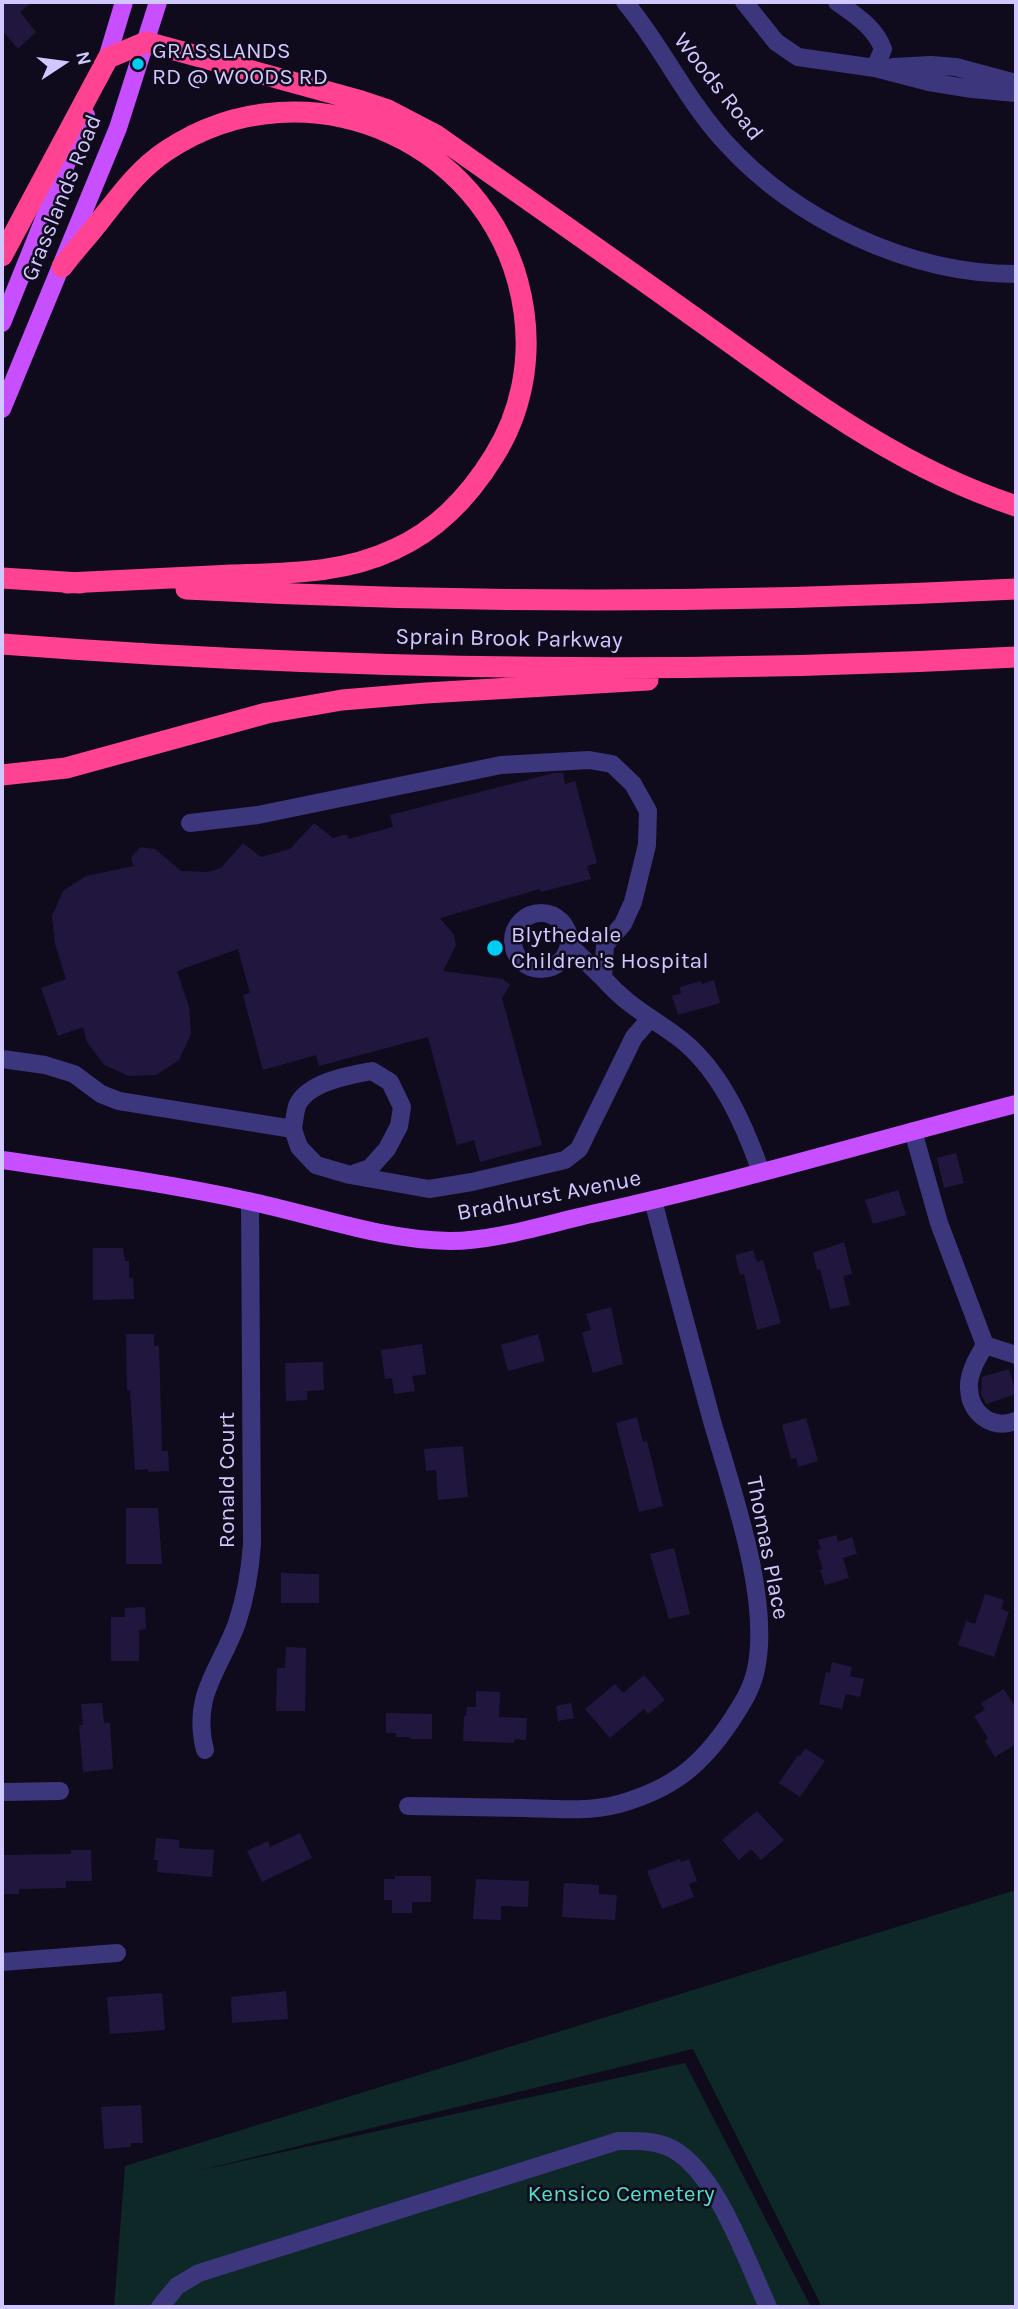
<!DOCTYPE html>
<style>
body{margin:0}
#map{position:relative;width:1018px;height:2309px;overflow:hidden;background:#0f0b1d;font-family:Karla,sans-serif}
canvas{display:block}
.frame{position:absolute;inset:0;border:4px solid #d1c8ff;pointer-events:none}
.north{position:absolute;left:28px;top:28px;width:70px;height:70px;-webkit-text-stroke:5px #0f0b1d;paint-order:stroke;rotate:77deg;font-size:19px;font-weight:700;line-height:28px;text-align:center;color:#d1c8ff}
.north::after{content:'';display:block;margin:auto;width:24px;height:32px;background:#d1c8ff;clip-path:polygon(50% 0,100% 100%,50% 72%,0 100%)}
</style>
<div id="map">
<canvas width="1018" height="2309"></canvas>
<div class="frame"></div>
<div class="north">N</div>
</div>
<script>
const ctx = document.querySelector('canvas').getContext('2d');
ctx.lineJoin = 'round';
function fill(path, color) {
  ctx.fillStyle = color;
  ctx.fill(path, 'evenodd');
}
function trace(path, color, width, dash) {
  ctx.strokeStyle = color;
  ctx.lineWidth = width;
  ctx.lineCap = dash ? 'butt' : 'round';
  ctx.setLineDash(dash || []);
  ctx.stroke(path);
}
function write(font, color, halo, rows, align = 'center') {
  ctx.font = font + ' Karla,sans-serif';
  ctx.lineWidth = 5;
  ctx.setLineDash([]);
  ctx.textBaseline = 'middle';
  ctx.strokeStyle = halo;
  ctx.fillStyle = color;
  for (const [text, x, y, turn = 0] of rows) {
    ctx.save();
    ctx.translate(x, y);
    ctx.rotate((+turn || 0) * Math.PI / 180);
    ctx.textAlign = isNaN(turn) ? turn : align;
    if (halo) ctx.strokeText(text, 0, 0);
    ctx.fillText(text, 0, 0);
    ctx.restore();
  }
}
const green = new Path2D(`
 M1016,1890V2307H822L693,2049L197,2171L685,2063L811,2307H114L125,2166Z`);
const building = new Path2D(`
 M2,2H32L20,12L36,32L18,49L2,30Z
 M554,773H563L565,784L575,781L597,863L587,866L591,879L541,892L540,889L440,918L454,935L456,945L443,971L503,979L510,985L502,998L542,1145L480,1162L474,1140L457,1145L428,1037L319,1066L316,1055L263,1070L243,995L250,993L238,949L177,971L189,1007L191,1034L179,1060L156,1075L129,1076L104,1065L87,1042L83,1027L58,1036L41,988L66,979L55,944L52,916L63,891L86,876L134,866L131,858L140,847L155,849L181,871L208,872L221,868L243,843L261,857L290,849L314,823L333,838L347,834L348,839L393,827L390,815Z
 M714,980L720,1003L678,1015L672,996L681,993L680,987L701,981L702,984Z
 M956,1153L964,1183L944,1188L937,1158Z
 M898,1190L906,1215L873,1224L865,1200Z
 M844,1242L852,1274L843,1276L850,1305L830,1309L820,1269L817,1270L813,1253Z
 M93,1248H123L125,1261H129V1278H133L134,1299L93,1300Z
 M753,1250L757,1262L763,1260L781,1323L757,1330L744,1274L740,1275L735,1255Z
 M611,1307L623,1364L593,1373L582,1333L591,1330L586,1314Z
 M126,1334H154V1346H159L162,1451H168L169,1471L148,1472V1469L135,1470L130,1390H127Z
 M538,1334L545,1361L508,1371L501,1345Z
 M422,1344L426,1374L412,1376L415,1391L394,1394L392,1378L385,1379L381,1350Z
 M323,1362L324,1390L307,1391V1400L286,1401L285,1363Z
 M1009,1369L1016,1394L986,1404L981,1394L982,1377Z
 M637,1417L643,1442L647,1441L663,1506L639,1512L616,1423Z
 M806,1418L818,1461L798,1467L796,1458L791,1459L782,1425Z
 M463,1446L468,1497L438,1500L436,1470L426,1471L424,1449Z
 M126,1508H158L162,1564H126Z
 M836,1535L838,1542L852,1537L857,1554L843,1558L849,1578L825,1585L820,1570L823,1569L817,1550L821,1549L818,1540Z
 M674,1548L690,1614L669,1619L650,1554Z
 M281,1573L319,1574V1603H281Z
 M985,1594L1004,1600L1001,1609L1009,1612L994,1657L958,1645L966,1621L975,1624Z
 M145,1607L146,1629L139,1630V1661H111V1617H125V1608Z
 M286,1647L306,1648L305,1711H276L277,1668H285Z
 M832,1662L852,1667L850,1676L864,1679L860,1697L846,1694L842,1709L819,1704L826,1672L830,1673Z
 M644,1675L665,1700L648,1714L644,1709L610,1738L585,1709L615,1684L623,1693Z
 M1004,1689L1016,1708V1744L995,1757L985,1741L988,1738L974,1716L985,1710L981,1703Z
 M476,1691L500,1692L499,1717L527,1718L526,1740L514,1739V1743L463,1741L464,1716H466L467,1707H476Z
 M102,1703L104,1723H110L113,1769L83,1772L79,1725H83L81,1704Z
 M571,1703L574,1718L558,1721L556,1706Z
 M386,1713L432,1714V1739H410V1737H396V1733H386Z
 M805,1748L825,1761L800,1797L779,1783L798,1755L800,1756Z
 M757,1811L784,1840L761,1860L751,1849L739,1860L722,1840Z
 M300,1833L312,1858L262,1882L247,1851L268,1841L270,1847Z
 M156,1838L179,1840V1848L214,1850L212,1877L157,1872L158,1860H154Z
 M71,1850H91L92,1881H66V1888L19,1889V1894H2V1855L71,1854Z
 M680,1859L681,1862L689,1859L697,1881L689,1884L694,1897L662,1909L647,1871Z
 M395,1876H431V1902H412V1913H392V1900H384V1879H395Z
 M476,1879L529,1881L528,1907L501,1906V1920L473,1919Z
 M564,1883L599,1885V1894L617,1895L615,1920L562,1917Z
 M286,1991L288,2019L232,2023L231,1997Z
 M162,1993L165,2030L110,2034L107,1997Z
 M141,2105L143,2143H131V2147L104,2149L101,2107Z`);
const minor = new Path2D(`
 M625,2C661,45 685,98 724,141C795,220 909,274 1016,274
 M744,2L776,42L798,57L875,68L929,82L972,89L1016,93
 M837,2C855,15 875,27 883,49L875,68
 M893,67L931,65L956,67L1016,83
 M190,823L258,815L501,765L589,760L612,764L633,784L648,811L647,845L633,902L623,924L605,945L603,978C628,1006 646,1014 675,1035C719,1066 744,1124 761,1172
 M513 941a28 28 0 1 1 56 0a28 28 0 1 1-56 0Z
 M569,945L603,978
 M2,1059L45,1065L74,1074L101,1094L119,1101L293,1129L299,1147L316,1165L350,1175L429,1189L472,1182L565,1160L579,1149L634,1037L650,1019
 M293,1129C294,1122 295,1113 297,1106C307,1082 350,1075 372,1071L390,1082L402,1107L399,1126L387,1149L370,1168L350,1175
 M913,1131L939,1223L985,1345C978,1357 968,1373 969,1388C970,1414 992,1430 1016,1421
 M985,1345L1016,1355
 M205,1750C191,1695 220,1670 237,1623C246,1596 250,1572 252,1544L250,1201
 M2,1792L60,1791
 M408,1806C446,1807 485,1807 524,1808C555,1809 589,1812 619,1804C672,1789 701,1766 731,1721C742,1704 752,1689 756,1669C771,1599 732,1490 712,1421C692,1347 672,1274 653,1200
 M2,1962L117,1953
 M160,2307L177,2286L199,2273L618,2141C635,2141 650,2140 666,2146C714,2164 747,2262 768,2307`);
const major = new Path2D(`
 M105,65L124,2
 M2,323L86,115
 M2,409L118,128L158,2
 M2,1160C84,1172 166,1183 248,1201C315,1215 381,1240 450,1241C496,1241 550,1223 596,1213C737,1182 876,1140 1016,1104`);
const highway = new Path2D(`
 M2,256L108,58L146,42L361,101L388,110L436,135C524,197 613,259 701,322C802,394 897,467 1016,506
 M62,267C75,250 89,235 102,218C122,193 138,170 166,151C308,56 501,144 524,312C531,362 521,413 494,456C470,495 437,530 395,549C343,574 287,573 230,575C176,578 122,580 67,583
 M2,578L80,583
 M186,589C462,604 740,603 1016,589
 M2,644C339,670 679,675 1016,657
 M2,775L66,768L267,713L342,700L426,693L648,680`);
const markers = [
 [138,64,7,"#00cdf3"],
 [495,948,9,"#00cdf3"]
];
const poiNames = [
 ["GRASSLANDS",152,51],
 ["RD @ WOODS RD",152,77],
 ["Blythedale",511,935],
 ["Children's Hospital",511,961]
];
const streetNames = [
 ["Woods Road",718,87,52],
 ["Grasslands Road",62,198,-68],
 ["Sprain Brook Parkway",509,639,1],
 ["Bradhurst Avenue",549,1196,-11],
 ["Ronald Court",227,1480,-90],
 ["Thomas Place",767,1548,79]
];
const parkNames = [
 ["Kensico Cemetery",621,2194]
];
fill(green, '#0e2727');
fill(building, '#21173e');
trace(minor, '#3c367d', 18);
trace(major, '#c74fff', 18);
trace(highway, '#ff4392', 21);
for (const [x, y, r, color] of markers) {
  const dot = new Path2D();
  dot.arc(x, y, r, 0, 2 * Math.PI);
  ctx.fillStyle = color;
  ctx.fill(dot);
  trace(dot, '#0f0b1d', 2.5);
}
write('23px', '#d1c8ff', '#0f0b1d', poiNames, 'left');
write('23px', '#d1c8ff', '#0f0b1d', streetNames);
write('23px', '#53dfc4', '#0f0b1d', parkNames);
</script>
